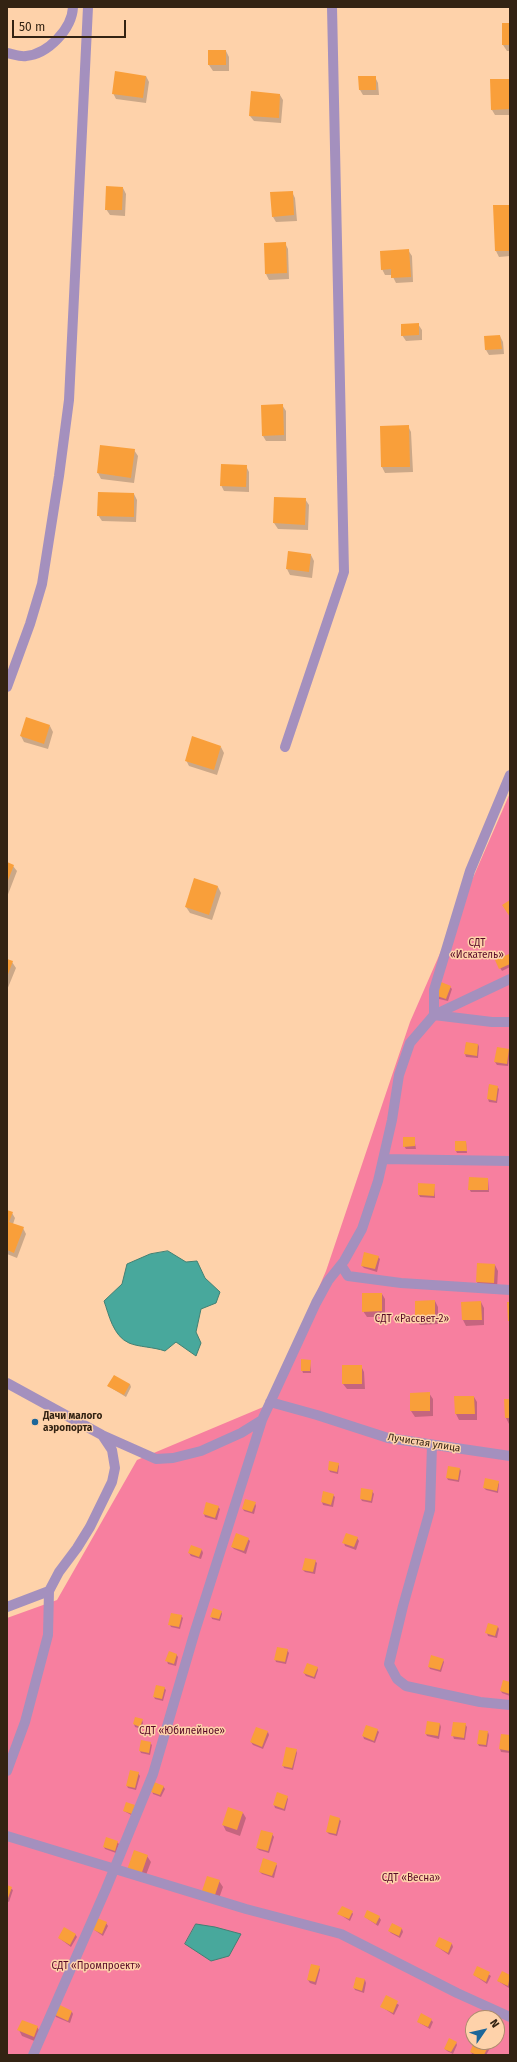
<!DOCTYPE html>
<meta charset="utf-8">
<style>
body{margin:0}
#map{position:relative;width:517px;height:2062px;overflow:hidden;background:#fed2aa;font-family:"Fira Sans",sans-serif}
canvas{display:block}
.frame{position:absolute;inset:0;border:8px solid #332313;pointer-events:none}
.north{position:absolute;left:465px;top:2010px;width:40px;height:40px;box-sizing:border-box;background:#fed2aa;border:1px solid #ad8c6e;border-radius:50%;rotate:56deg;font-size:11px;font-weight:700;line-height:16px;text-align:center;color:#332313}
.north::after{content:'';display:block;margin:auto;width:14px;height:18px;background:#1c6699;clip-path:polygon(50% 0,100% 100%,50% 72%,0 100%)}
.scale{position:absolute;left:12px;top:20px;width:114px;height:18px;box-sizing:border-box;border:2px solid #332313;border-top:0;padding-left:5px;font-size:12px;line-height:14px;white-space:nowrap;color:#332313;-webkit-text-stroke:3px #fed2aa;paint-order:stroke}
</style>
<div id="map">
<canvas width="517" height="2062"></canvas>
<div class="frame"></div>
<div class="north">N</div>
<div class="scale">50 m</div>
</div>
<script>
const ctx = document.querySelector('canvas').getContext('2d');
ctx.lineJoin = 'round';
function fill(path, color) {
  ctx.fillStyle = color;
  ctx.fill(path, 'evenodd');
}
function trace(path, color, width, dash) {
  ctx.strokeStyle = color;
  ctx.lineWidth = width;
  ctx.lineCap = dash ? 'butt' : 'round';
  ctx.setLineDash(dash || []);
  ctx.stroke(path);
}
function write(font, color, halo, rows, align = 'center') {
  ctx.font = font + ' "Fira Sans",sans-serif';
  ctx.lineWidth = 3;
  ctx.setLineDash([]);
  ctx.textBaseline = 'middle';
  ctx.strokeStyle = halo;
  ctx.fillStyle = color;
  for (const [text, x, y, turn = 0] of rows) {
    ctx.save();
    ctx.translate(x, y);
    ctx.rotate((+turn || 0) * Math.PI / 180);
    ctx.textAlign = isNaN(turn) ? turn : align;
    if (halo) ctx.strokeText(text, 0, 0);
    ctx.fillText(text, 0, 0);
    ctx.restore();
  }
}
const green = new Path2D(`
 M510,793V2055H7V1618L57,1600L137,1460L268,1405L326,1271L410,1022ZM473,2018H497V2042H473Z`);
const water = new Path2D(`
 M168,1251L186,1262L197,1261L205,1278L220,1292L216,1303L201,1309L196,1332L201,1343L196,1356L176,1342L165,1351C154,1347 138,1347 129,1343C113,1336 109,1315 104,1301L122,1284L127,1264L150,1254Z
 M196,1924L215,1927L241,1934L229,1956L211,1961L185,1944Z`);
const shadow = new Path2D(`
 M510,24V51H507L503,45Z
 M226,51L229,57V71H213L209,65Z
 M146,76L149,82L146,103L116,99L113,93Z
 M375,77L378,83L379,95H363L360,90Z
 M510,80V115H495L492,110Z
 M280,95L283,100L281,123L254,121L250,116Z
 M123,188L126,194L125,216L110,215L106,209Z
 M292,192L295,198L297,221L276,222L273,217Z
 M510,206V256L499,257L496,251Z
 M285,243L288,249L289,279L269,280L266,274Z
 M408,250L412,256L413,282L396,283L392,275H385L382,269Z
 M418,324L422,330V340L406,341L402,335Z
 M500,336L503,342L504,354L489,355L486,350Z
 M282,405L286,411V441H266L263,436Z
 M408,426L411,432L413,472L385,473L382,467L381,427Z
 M134,450L138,456L134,483L101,479L98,473Z
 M246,466L249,472V492L224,491L221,485Z
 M134,494L137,500L136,522L102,521L98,515Z
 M305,499L309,505L308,530L278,529L274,523Z
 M311,555L314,561L312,578L290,575L287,569Z
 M50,726L53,732L48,749L24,742L21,736Z
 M221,747L224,753L217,775L189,766L186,760Z
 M7,863L13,866L17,871L7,897Z
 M195,880L218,887L221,893L212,920L190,913L186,907Z
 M509,955L510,967L502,971L496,961Z
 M7,960L12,962L16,968L7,990Z
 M450,987L452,989L448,1001L439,999L438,996Z
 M466,1043L478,1044L479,1047L478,1058L466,1057L465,1054Z
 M508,1049L510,1052L508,1066L497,1065L495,1062Z
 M489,1085L497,1087L499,1089L497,1103L489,1102L488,1099Z
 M414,1138L416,1149H406L404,1146Z
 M466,1142L467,1153H457L456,1151Z
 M488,1179L489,1192H471L469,1189Z
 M434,1185L435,1198L420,1197L419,1195Z
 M7,1211L12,1213L15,1218L13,1224L23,1228L26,1234L17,1258L7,1254Z
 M378,1257L380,1259L377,1272L364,1268L362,1266Z
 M478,1264L495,1265L498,1271L497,1289L480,1288L477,1282Z
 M382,1294L385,1299V1317H367L363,1311Z
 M435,1301L438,1307V1324L420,1325L416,1319Z
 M481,1302L484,1308V1325L466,1326L463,1320L462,1303Z
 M310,1361L311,1373H303L302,1370Z
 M361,1366L364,1372L365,1389H347L343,1384Z
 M130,1384L131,1387L126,1397L108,1386Z
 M429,1393L433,1399V1416L415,1417L411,1411Z
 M455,1397H474L477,1402V1420H459L456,1414Z
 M510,1400V1424H509L506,1418Z
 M338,1464L339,1466L338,1474L330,1472L329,1470Z
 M460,1469L461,1471L459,1482L448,1480L447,1478Z
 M498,1482L499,1484L498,1493L486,1490L484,1488Z
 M372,1491L374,1494L372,1503L362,1501L361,1499Z
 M333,1495L335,1497L333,1507L323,1505L322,1502Z
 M207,1503L218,1507L220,1509L217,1520L205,1517L204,1514Z
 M255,1503L256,1506L254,1514L244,1511L243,1509Z
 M357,1538L359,1541L356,1550L345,1546L344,1543Z
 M248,1539L250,1541L246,1554L234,1549L232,1547Z
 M202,1550L203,1553L201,1559L191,1556L189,1553Z
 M315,1561L317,1563L315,1574L305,1572L303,1570Z
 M221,1611L222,1614L220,1621L212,1619L211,1616Z
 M181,1616L183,1618L180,1629L171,1627L170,1625Z
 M498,1627L499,1629L497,1638L488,1636L487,1633Z
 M287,1650L289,1653L286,1664L276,1662L275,1659Z
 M176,1654L178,1657L176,1666L168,1664L167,1661Z
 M443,1660L444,1662L441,1672L430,1669L429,1667Z
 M317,1667L318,1670L315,1679L306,1676L304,1673Z
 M510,1683V1696L502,1693L501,1691Z
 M164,1688L166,1690L163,1701L155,1699L154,1697Z
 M142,1720L143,1723L142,1729L135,1727L134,1724Z
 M428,1722L440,1724L441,1727L439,1739L427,1736L426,1734Z
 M454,1723L465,1724L467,1727L465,1740L454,1739L453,1736Z
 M377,1730L379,1732L375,1743L364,1739L363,1736Z
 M268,1732L269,1735L263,1749L253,1745L251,1742Z
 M488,1732L489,1735L487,1747L479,1746L478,1744Z
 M502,1735L510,1736V1753L501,1752L500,1749Z
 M150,1743L152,1745L150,1755L141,1753L140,1751Z
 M296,1750L297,1753L293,1770L284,1768L283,1765Z
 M138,1773L140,1776L136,1790L128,1788L127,1786Z
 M163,1786L165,1789L161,1797L153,1794L152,1791Z
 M287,1797L288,1799L285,1811L275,1808L274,1805Z
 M136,1809L133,1816L124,1811Z
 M243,1813L246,1818L240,1836L226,1831L223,1825Z
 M339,1819L341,1821L337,1836L329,1834L327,1832Z
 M272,1834L274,1837L269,1853L259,1850L257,1848Z
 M117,1842L119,1844L116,1853L105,1849L104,1847Z
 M147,1856L151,1862L144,1880L131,1875Z
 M276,1864L277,1866L274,1878L262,1874L260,1872Z
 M219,1881L223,1887L217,1904L205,1900Z
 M7,1886L13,1890L9,1902L7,1901Z
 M352,1912L353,1914L350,1921L339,1914Z
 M365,1917H379L381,1920L378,1926Z
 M106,1923L108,1926L103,1936L93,1929Z
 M392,1925L402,1929L403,1932L400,1938L391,1933L389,1931Z
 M75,1934L77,1937L71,1947L59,1938Z
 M440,1938L452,1944L453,1947L449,1955L436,1946Z
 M319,1967L320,1970L316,1985L310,1983L308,1980Z
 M478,1967L491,1976L487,1984L474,1975Z
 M503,1972L510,1976L509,1988L498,1981Z
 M356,1978L365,1980L366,1983L364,1993L355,1990L354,1988Z
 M387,1997L399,2005L394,2015L382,2007Z
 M58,2006L72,2012L73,2014L70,2023L56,2017L54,2014Z
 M431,2020L433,2022L430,2029L418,2022Z
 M37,2027L41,2033L37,2042L22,2036L19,2030Z
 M456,2042L457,2045L453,2054L447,2051L445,2049Z
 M475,2042L487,2047L489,2050L486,2055L472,2054L471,2052Z`);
const building = new Path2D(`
 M502,23H510V45H502Z
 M208,50H226V65H208Z
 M115,71L146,76L143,98L112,94Z
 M358,76H376V90H359Z
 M490,79H510V109L491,110Z
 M251,91L280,94L279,118L249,116Z
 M106,186L123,187L122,210H105Z
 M293,191L294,215L272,217L270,192Z
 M493,205H510V251H495Z
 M286,242L287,273L265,274L264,243Z
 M409,249L411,277L391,278V269L381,270L380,251Z
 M419,323V335L401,336V324Z
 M500,335L502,349L485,350L484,336Z
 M283,404L284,435L262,436L261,405Z
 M409,425L410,467H381L380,426Z
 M100,445L135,449L131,478L97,473Z
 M221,464L247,465L246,487L220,486Z
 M98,492L134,493V517L97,516Z
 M274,497L306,498L305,525L273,523Z
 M288,551L311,554L309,572L286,569Z
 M26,717L50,725L44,744L20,736Z
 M192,736L221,746L214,770L185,761Z
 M7,862L14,865L7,883Z
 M194,878L218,886L209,915L185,907Z
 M510,900V917L502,905Z
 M509,954L510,964L499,969L495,960Z
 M7,959L13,961L7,977Z
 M441,982L451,986L446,999L437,996Z
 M466,1042L478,1044L477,1056L464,1054Z
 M497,1047L509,1049L507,1064L494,1062Z
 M489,1084L498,1086L496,1101L487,1099Z
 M403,1137H415V1146L403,1147Z
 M455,1141H466L467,1151H455Z
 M469,1177L488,1178V1190H468Z
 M418,1183L435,1184L434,1196L418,1195Z
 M7,1210L13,1212L9,1222L24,1227L14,1253L7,1250Z
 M364,1252L379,1256L375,1269L361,1266Z
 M477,1263L495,1264L494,1283L476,1282Z
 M362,1293H382V1311L362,1312Z
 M435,1300V1319H415V1301Z
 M481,1301L482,1320H462L461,1302Z
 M507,1302H510V1321H508Z
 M301,1359L311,1360L310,1371H301Z
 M342,1365H362V1384H342Z
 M114,1375L130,1384L124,1395L107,1386Z
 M430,1392V1411H410V1393Z
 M454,1396H474L475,1414H455Z
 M504,1399H510V1418H505Z
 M329,1461L339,1463L337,1472L328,1470Z
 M448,1466L460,1468L458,1480L446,1478Z
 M485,1478L499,1481L497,1491L483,1488Z
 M361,1488L373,1490L371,1501L360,1499Z
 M323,1491L334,1494L331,1505L321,1502Z
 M245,1499L256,1502L252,1512L242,1509Z
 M206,1502L219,1506L215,1518L203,1514Z
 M236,1533L249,1538L244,1551L231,1547Z
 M346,1533L358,1537L354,1547L342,1543Z
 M191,1545L202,1549L199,1557L188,1553Z
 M305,1558L316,1560L313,1572L302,1570Z
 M213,1608L222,1611L219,1619L210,1617Z
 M171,1613L182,1615L179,1627L168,1625Z
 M488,1623L498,1626L495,1636L485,1633Z
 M277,1647L288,1649L285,1662L274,1660Z
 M169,1651L177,1654L174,1664L165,1661Z
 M431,1655L444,1659L440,1670L428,1667Z
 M307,1663L318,1667L314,1677L303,1673Z
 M503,1680L510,1682V1694L500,1691Z
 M156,1685L165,1687L162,1699L153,1697Z
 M135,1717L143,1719L140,1727L133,1724Z
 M427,1721L440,1723L438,1736L425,1734Z
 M453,1722L466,1723L464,1738L451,1736Z
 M366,1725L378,1729L374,1741L362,1736Z
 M256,1727L268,1731L262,1747L250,1742Z
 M479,1730L488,1731L486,1745L477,1744Z
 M501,1734L510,1735V1751L499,1749Z
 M141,1740L151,1742L149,1753L139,1751Z
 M286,1747L297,1749L292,1768L282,1766Z
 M130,1770L139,1772L135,1788L126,1786Z
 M154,1782L164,1786L160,1795L151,1792Z
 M277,1792L288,1796L284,1809L273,1805Z
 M126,1802L135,1805L132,1814L123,1811Z
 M228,1807L243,1812L237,1830L222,1825Z
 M330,1815L340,1818L336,1834L326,1832Z
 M261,1830L273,1833L268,1851L256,1848Z
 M106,1837L118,1841L115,1851L103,1847Z
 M134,1850L148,1855L141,1875L127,1870Z
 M263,1858L277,1863L272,1876L259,1872Z
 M207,1876L220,1880L214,1898L201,1894Z
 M7,1885L12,1887L7,1901Z
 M342,1906L353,1911L349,1919L337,1914Z
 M367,1910L380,1916L376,1924L364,1917Z
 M97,1918L107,1922L102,1934L92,1929Z
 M392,1923L402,1928L399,1936L388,1931Z
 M64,1927L76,1934L70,1945L58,1938Z
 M439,1937L452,1943L448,1953L435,1946Z
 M311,1964L320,1966L315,1982L307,1980Z
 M477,1966L490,1972L486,1982L473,1975Z
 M502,1971L510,1975L508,1986L497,1981Z
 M356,1977L365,1979L362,1991L353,1988Z
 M386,1995L398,2001L393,2013L380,2007Z
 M58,2004L72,2011L68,2021L53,2014Z
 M421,2013L432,2019L428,2027L417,2022Z
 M22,2020L38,2026L34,2037L17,2030Z
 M449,2038L457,2042L451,2052L444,2049Z
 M474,2042L488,2047L484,2055H477L470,2052Z`);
const minor = new Path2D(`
 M7,53C13,54 20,57 26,56C48,54 72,29 73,7
 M7,687L30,624L42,584L59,476L69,400L88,7
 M285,747L344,572L332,7
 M434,1015V990L470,871L510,775
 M434,1015L492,1022H510
 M383,1159L510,1161
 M341,1265L348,1276L401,1283L510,1290
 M7,1383L102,1435L156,1459L173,1458L201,1451L241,1433L262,1420L316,1303L328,1281L344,1261L362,1229L378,1181L392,1120L399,1075L410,1043L434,1015L510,979
 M270,1402L317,1415L388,1438L510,1456
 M432,1445L430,1510L403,1606L389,1664L397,1679L406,1686L480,1702L510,1705
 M7,1607L49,1591L59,1572L77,1548L90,1527L112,1482L115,1468L112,1450L102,1435
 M7,1771L25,1722L48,1635L49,1591
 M7,1836L246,1909L341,1934L457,1993L510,2017
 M33,2055L106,1889L153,1774L195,1631L262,1420`);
const markers = [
 [35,1422,4,"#1c6699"]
];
const parkNames = [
 ["СДТ",477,943],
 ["«Искатель»",477,955],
 ["СДТ «Рассвет-2»",412,1319],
 ["СДТ «Юбилейное»",182,1731],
 ["СДТ «Весна»",411,1878],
 ["СДТ «Промпроект»",96,1966]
];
const poiNames = [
 ["Дачи малого",43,1416],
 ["аэропорта",43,1428]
];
const streetNames = [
 ["Лучистая улица",424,1443,9]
];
fill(green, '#f77f9f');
fill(water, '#48a89c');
trace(water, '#428073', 1);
fill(shadow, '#0003');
fill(building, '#f99f3a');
trace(minor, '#a490be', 10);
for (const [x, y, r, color] of markers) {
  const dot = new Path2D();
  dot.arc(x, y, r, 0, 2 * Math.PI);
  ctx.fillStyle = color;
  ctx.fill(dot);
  trace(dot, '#fed2aa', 1.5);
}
write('10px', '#560827', '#fed2aa', parkNames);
write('bold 10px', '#332313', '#fed2aa', poiNames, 'left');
write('10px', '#332313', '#fed2aa', streetNames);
</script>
